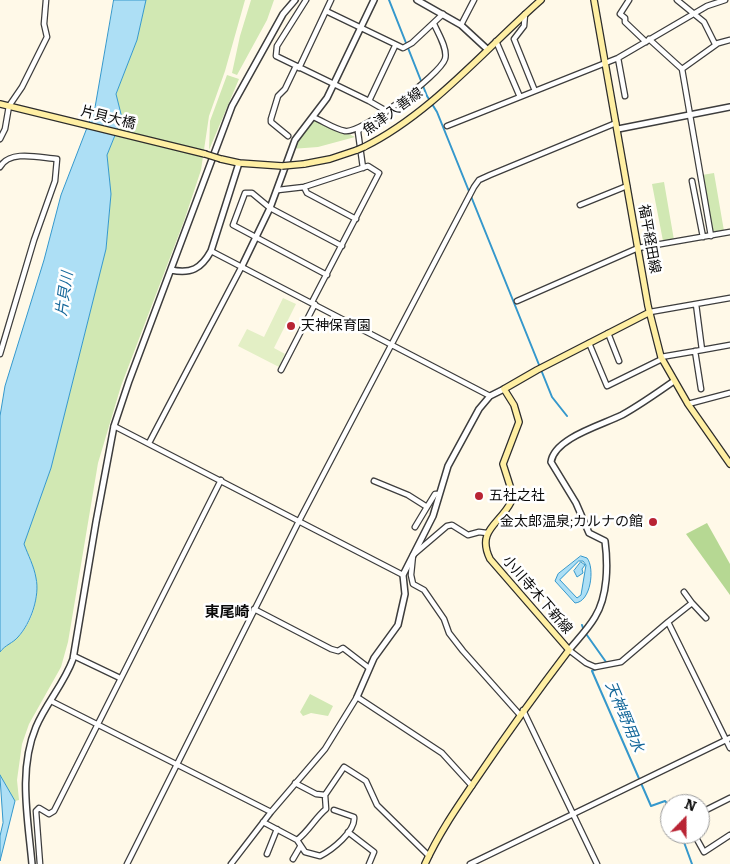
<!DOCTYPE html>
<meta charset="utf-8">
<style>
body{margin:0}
#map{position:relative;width:730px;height:864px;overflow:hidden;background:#fff9e8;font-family:Bitter,serif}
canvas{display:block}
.north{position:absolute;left:660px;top:794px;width:50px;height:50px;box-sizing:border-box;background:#fff;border:1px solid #9d9d9d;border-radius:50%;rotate:22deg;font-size:14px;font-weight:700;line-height:20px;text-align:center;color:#0a0a0a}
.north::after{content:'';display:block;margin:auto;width:18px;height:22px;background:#b92434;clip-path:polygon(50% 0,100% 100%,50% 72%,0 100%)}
</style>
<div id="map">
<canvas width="730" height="864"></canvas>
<div class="north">N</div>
</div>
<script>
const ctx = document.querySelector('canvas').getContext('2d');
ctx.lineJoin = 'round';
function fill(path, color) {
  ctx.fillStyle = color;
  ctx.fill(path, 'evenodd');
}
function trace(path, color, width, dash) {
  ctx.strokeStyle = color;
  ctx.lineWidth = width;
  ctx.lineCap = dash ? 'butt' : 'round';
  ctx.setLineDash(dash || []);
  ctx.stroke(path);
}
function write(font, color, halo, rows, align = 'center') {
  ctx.font = font + ' Bitter,"Noto Sans JP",serif';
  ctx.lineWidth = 5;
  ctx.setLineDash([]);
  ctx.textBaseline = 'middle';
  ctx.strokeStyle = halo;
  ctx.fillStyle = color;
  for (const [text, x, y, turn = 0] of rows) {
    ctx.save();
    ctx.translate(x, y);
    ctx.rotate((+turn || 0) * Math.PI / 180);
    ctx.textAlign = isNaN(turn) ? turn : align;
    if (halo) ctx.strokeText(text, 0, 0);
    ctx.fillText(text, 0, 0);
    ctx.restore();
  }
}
const green = new Path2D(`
 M146,0H245L225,71L209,116L201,170L184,221L121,386L98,463L68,642L61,667L29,724L22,744L17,780L19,800L15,801L0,775V652C6,645 12,642 18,637C32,624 40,597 36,578C34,567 28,555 24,544L51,468L106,249L111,194L107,155L122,118L116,94L137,40Z
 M251,0H274L267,20L237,75L232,73L240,36Z
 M227,75L239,79L209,150L210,121Z
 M313,117L355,137L318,147L291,149Z
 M714,173L724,231L712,233L702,175Z
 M664,182L674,240L663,241L652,184Z
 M310,694L333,706L328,716L311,713L303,716L300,712Z`);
const forest = new Path2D(`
 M707,523L730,564V595L686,534Z`);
const pitch = new Path2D(`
 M283,298L296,304L274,348L285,354L279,367L238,346L247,329L264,337Z`);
const water = new Path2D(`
 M114,0H146L137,40L116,94L122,118L107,155L111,194L106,249L51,468L24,544C28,555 34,566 36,578C40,596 31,623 18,637C13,643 5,645 0,652V416L5,386L44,260L61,195L95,107Z
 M581,556L587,558C595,568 591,602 575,603L555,581L558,574ZM579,561H583L586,565L581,595L577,598L560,580Z
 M581,562L585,565L582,569L583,573L577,577L574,571Z
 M0,775L15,801L0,861V836L3,823Z`);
const stream = new Path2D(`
 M389,0L427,96L437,112L552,397L567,416
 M582,625L584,631L606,662L602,665
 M596,669L592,671L651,806L665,801L670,807
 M681,834L692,864`);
const minor = new Path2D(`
 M306,0L277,46L276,56L369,101L383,109L385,113
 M629,0L620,14L625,18V22L646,42
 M677,0L704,22L715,44L730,40
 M326,11L403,48L412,43L443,14
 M525,14L524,26L514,39L535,91
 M461,25L474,0
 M649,39L682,69L711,236
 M496,41L520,97
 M618,58L625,96
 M299,68L331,0
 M682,69L717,44
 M369,101L395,46
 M313,117C323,121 334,129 345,131C361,134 440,75 445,59C448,49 438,33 434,24
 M447,126L618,58L707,6L725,0
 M360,128L358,132L363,168
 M288,136L271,122V119L278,96L285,89L296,66
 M0,139L5,129L9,106L22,87L47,37L44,24L46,0
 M0,167C10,149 41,158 57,159L55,181L34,240L0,354
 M692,181L703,237
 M304,187L307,193L356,219
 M278,190L304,187L368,166L379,173L312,302
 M580,205L627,186
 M211,251L490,396
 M327,275L233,225L245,193H252L270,208L342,246
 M517,301L638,248L730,232
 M650,312L730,298
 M608,333L619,361
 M589,343L607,386L662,359
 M702,350L730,345
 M695,351L701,389
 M661,357L702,350L696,304
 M281,370L315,304
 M688,404L730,393
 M114,426L403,575
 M149,443L242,266
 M374,481L408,495L427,507L435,494H439
 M415,527L427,507
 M487,533L479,532L468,535L452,525L447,526L413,555L411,575L413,584L424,590L444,619L449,633L463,651L520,715
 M684,592L692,603
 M254,609L331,649L338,651L343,648L369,668
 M668,622L692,603L706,618
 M569,650L586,663L595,667L621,662L668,622L730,748
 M74,656L120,678
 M51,701L271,812
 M523,710L597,864
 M295,783L316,794L325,795L344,767L366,781L377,805L429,856
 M700,813L730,798
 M263,822L297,840L305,852L320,856C332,850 356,831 354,817L334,810
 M348,832L374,852L369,864
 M694,834L704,852L730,835
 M297,840C309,831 315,818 326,809L325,795
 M267,854L277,829
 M293,859L300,847
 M40,864L36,811L39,808L49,814L54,811L221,480
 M127,864L299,521L474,187L479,180L490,175L616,123
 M231,864L271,812L325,749L357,697L442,753L472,786
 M470,864L730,738`);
const tertiary = new Path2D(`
 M417,0L461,25L487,49
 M618,129L730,107
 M242,266L270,208L295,140L327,98L374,0
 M171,270C191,274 201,269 211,251L239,163
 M569,650C578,639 588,629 595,617C608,596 608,564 605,541L589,533L576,503L551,462C554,438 602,425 622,415C640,405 657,393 674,381
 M357,697L374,658L398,625L405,594L403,575L433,516L448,466L479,409L490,396L504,389
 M32,864C28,819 18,770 36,727C46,703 64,684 73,659L96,522L114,426L129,381L232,106L283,14L295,0`);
const secondary = new Path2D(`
 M594,0L648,306L661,357L688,404L730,464
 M0,104L205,154
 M364,147C431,114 485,49 541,0
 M221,159L239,163L282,166
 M304,164L330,159L357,150
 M425,864C439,833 458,806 477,778C506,735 537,692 569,650L490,559C476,530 500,524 511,502V489L503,464L519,422L514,405L504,389L537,370L650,312`);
const secondaryBridge = new Path2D(`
 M357,150L364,147
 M205,154L221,159
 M282,166L304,164`);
const markers = [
 [291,326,5,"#b92434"],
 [479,496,5,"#b92434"],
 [653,522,5,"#b92434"]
];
const streetNames = [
 ["魚津入善線",393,112,-36],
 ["片貝大橋",108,118,14],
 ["福平経田線",649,239,80],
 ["小川寺木下新線",537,595,49]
];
const poiNames = [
 ["天神保育園",301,326],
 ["五社之社",489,496],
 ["金太郎温泉;カルナの館",643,522,"right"]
];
const waterNames = [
 ["片貝川",65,294,-82],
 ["天神野用水",624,717,67]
];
const neighbourhoodNames = [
 ["東尾崎",227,613]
];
fill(green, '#d1e8b3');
fill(forest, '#b6d893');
fill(pitch, '#e3efc5');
fill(water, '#addff5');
trace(water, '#3598cc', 1);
trace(stream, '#3598cc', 2);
trace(minor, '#3d3d3d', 7);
trace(tertiary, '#3d3d3d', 8);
trace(secondary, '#2c2c2c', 8);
trace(minor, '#fff', 4.5);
trace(tertiary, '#fff', 5);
trace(secondary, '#ffefa3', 5.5);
trace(secondaryBridge, '#2c2c2c', 8, []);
trace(secondaryBridge, '#ffefa3', 5.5);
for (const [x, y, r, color] of markers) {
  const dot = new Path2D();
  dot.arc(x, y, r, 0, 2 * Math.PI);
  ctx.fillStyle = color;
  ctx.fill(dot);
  trace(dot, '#fff', 2);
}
write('14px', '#0a0a0a', '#fff', streetNames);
write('14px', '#0a0a0a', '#fff', poiNames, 'left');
write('italic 15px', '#16689a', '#fff', waterNames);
write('bold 15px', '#0a0a0a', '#fff', neighbourhoodNames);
</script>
